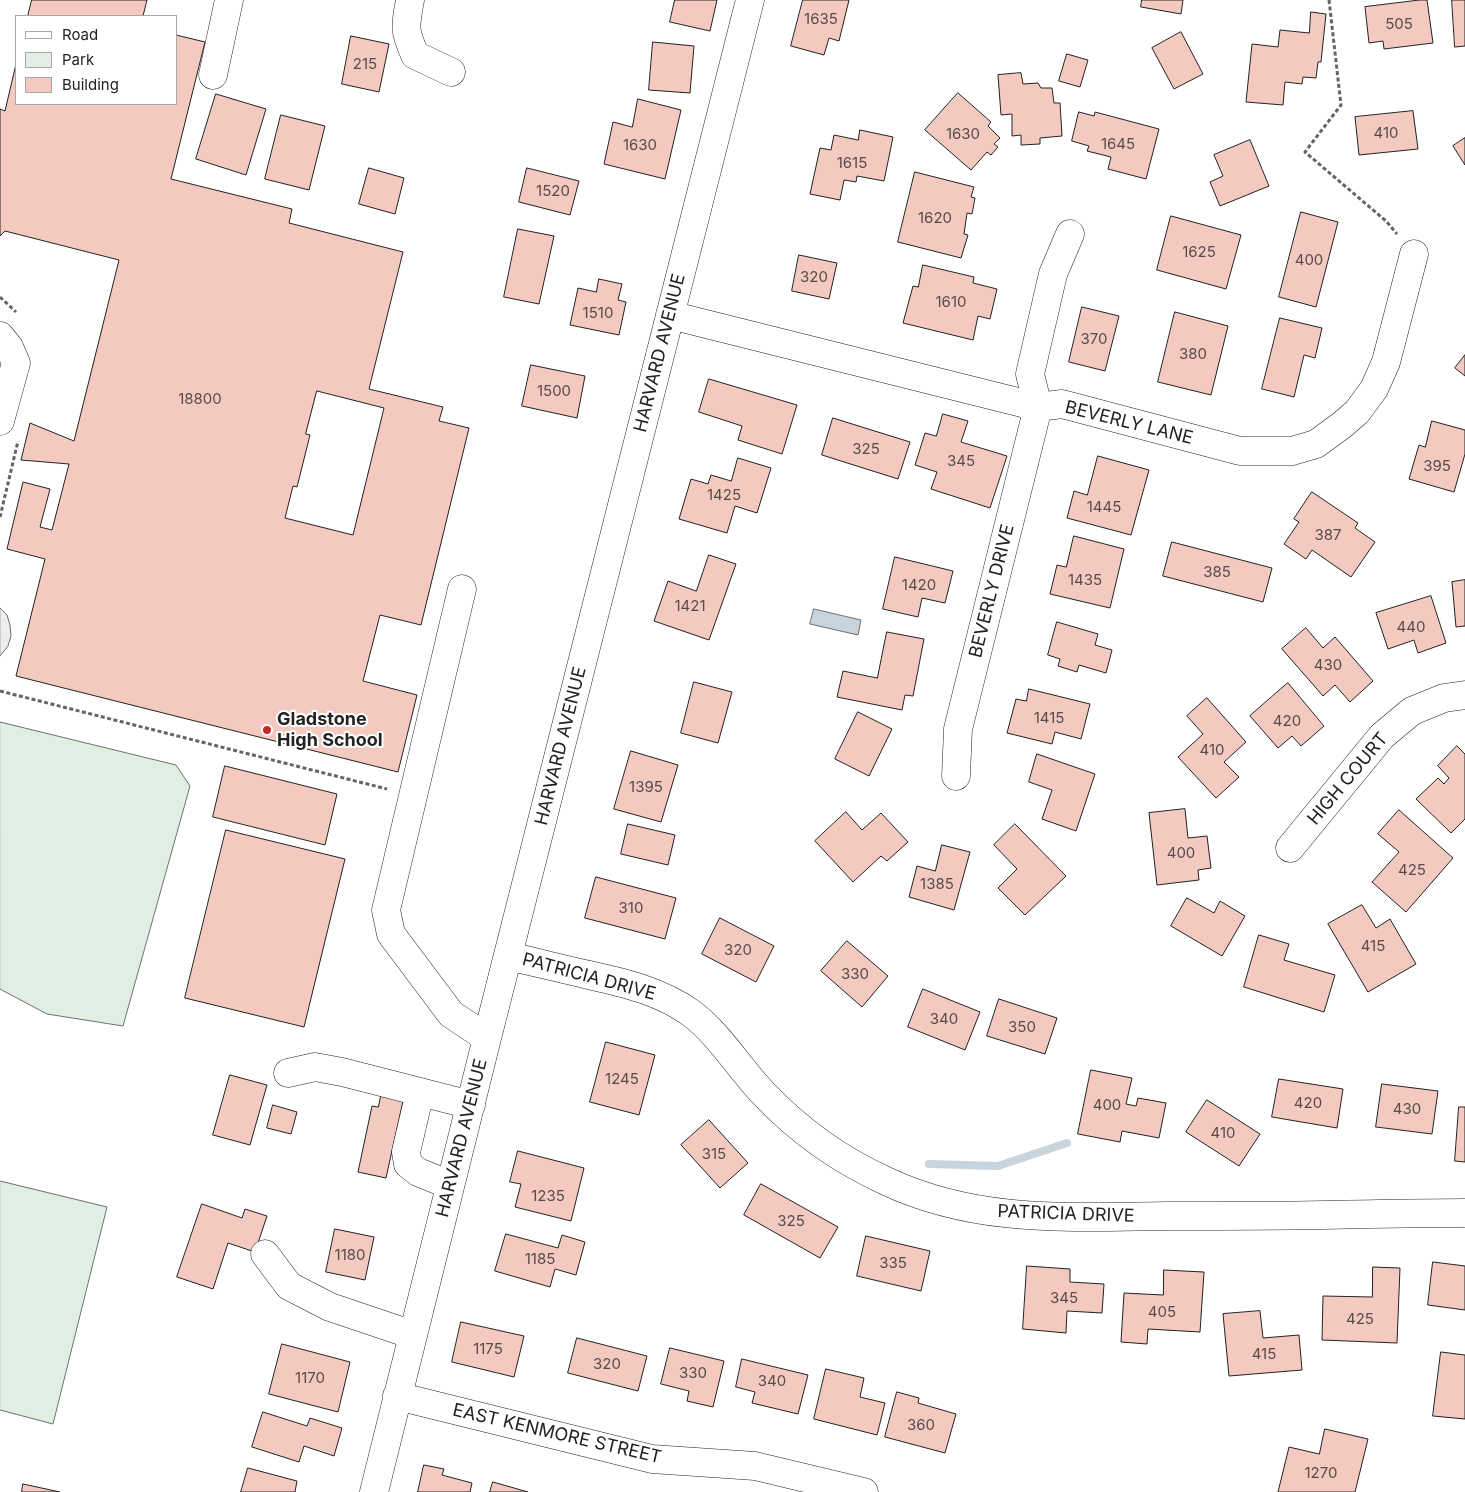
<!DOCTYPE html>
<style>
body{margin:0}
#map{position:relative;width:1465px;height:1492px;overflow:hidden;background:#fff;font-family:Inter,sans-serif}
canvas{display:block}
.legend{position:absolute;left:15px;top:15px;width:162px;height:90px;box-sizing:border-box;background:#fff;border:1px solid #a7a7a7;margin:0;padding:6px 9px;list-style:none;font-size:15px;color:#222}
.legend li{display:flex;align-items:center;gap:10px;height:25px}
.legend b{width:25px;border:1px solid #a7a7a7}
</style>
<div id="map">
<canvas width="1465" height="1492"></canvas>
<ul class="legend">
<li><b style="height:6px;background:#fff"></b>Road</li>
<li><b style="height:14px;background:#e0efe3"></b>Park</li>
<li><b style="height:14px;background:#f3c9c0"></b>Building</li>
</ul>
</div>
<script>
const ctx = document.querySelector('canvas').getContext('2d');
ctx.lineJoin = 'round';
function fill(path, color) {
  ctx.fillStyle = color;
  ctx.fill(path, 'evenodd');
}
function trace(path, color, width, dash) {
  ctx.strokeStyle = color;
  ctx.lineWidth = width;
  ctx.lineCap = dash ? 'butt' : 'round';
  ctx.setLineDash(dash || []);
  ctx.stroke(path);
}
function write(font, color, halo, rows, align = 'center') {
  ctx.font = font + ' Inter,sans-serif';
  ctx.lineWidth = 4;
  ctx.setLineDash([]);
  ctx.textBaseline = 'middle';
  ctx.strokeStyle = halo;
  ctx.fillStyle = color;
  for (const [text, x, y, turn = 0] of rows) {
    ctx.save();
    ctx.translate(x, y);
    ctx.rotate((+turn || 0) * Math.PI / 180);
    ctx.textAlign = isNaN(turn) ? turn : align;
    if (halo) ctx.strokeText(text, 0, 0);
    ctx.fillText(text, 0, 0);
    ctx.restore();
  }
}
const green = new Path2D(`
 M0,722L176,765L190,786L123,1026L47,1014L0,989Z
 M0,1181L107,1207L53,1424L0,1410Z`);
const parking = new Path2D(`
 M0,608L7,615L10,625L11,636L8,646L0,656Z`);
const water = new Path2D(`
 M814,609L861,620L858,635L810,624Z`);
const stream = new Path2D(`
 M929,1164L998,1166L1067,1143`);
const building = new Path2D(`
 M32,0H147L143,16H28Z
 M675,0H717L710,31L670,22Z
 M803,0H849L839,41L829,38L824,55L791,46Z
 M1142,0H1183L1181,14L1141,7Z
 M1420,0H1427L1433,43L1384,49L1383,41L1369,43L1365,7Z
 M1452,0H1465V46L1455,47Z
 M1311,12L1326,14L1321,62H1318L1316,78L1303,77L1302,84L1285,82L1283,105L1246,102L1252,44L1278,47L1280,30L1309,33Z
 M1181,32L1203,74L1174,89L1152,48Z
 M176,35L205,42L171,179L292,209L289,223L403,252L369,389L443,407L439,421L469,428L421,625L380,615L363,681L417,695L398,772L16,676L45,559L7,549L23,482L50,489L40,527L52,530L69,464L21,460L30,423L74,441L119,260L5,231L0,236V109L5,111L16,64V104H176ZM317,391L384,408L353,535L285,518L293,486L297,487L310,435L306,434Z
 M351,36L389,44L379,92L342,84Z
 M653,42L694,46L690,93L649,90Z
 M1067,54L1088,60L1080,87L1059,81Z
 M1021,73L1023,84L1038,83L1041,88H1052L1054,103H1060L1062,136L1040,138V144L1021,145V135L1012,136V114L1001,115L998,75Z
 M958,93L991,122L988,126L1000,138L994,144L998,147L991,155L987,152L971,170L925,130Z
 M216,94L266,109L246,175L196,159Z
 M638,99L681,110L665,179L604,164L613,122L632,127Z
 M1413,111L1418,149L1359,155L1355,117Z
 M1079,112L1094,116L1095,112L1159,129L1146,179L1108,169L1111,157L1087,151L1089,146L1072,141Z
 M281,115L325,126L309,190L265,179Z
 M860,130L893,137L884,181L857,176L856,182L844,180L840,200L810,194L820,148L831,150L834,135L858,140Z
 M1465,138V165L1453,146Z
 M1250,140L1269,186L1220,206L1210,182L1223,176L1214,155Z
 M369,168L404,178L395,214L359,204Z
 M527,168L579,181L570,215L519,202Z
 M915,172L974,187L971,197L975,198L972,214L967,213L964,234L968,235L961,258L898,242Z
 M1301,212L1338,222L1316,307L1279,297Z
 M1171,216L1241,235L1226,289L1157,270Z
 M518,229L554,236L539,304L504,297Z
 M799,255L837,263L829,299L792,291Z
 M923,265L974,277L973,283L997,289L990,319L978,316L973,340L903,323L913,286L918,287Z
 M599,279L622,284L618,300L626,302L619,335L570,325L578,288L596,292Z
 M1082,307L1119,316L1105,371L1069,362Z
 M1175,312L1228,326L1211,395L1158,382Z
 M1280,318L1322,328L1315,358L1304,355L1294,397L1262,389Z
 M1465,355V376L1455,368Z
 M531,365L585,376L577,418L522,406Z
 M709,379L797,405L782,454L738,440L742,426L699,412Z
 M943,414L968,421L961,442L1007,456L990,508L931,489L937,472L915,465L925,433L936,436Z
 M833,418L910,442L898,479L822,455Z
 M1432,421L1465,430V454L1454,492L1409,479L1419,445L1425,447Z
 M1098,456L1149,470L1131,535L1067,518L1074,491L1087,495Z
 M738,458L771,468L757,513L735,506L727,533L679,519L691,479L708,484L711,475L731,481Z
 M1312,492L1358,523L1355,528L1375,542L1351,577L1312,550L1306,559L1284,544L1299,522L1294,519Z
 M1074,536L1124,549L1110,608L1050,594L1057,565L1066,567Z
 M1172,542L1272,568L1263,602L1163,576Z
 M709,555L736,564L709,640L654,621L668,581L696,591Z
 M895,557L953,571L945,603L922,598L918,617L883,609Z
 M1465,580V626L1456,627L1452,582Z
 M1431,596L1446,643L1418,653L1414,640L1388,649L1376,613Z
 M1057,622L1098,634L1095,645L1112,650L1106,673L1079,665L1077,672L1058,666L1060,659L1048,655Z
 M1306,628L1323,648L1335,637L1373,681L1350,702L1335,685L1323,696L1282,649Z
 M887,632L924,639L913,696L905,695L902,710L837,697L843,671L877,678Z
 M694,682L732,692L718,743L681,733Z
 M1288,683L1324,726L1301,746L1292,736L1278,748L1250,716Z
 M1029,689L1090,704L1081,739L1055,732L1052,744L1007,733L1016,699L1026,701Z
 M1207,698L1246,742L1224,762L1239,777L1216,798L1178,757L1203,734L1187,716Z
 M858,712L892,729L869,776L835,759Z
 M1457,746L1465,754V819L1451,833L1416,799L1438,778L1444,784L1449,778L1438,766Z
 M631,751L678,765L661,822L614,809Z
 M1037,754L1095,774L1076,831L1042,819L1052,790L1029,782Z
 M225,766L337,794L325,845L213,817Z
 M1185,809L1188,838L1207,836L1211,868L1198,870L1199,880L1157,885L1149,813Z
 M1399,810L1453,858L1406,912L1372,882L1399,852L1378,834Z
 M846,812L862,830L881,813L908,842L887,861L881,856L853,882L815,841Z
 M628,824L675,835L668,865L621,854Z
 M1015,824L1066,876L1025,915L998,888L1017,869L994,845Z
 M226,830L345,859L304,1027L185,998Z
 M942,845L970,852L954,910L909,897L917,866L935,871Z
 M596,877L676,898L665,939L585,918Z
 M1187,898L1214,913L1220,901L1245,916L1222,956L1171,926Z
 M1362,905L1376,928L1390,919L1416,964L1368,992L1328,924Z
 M720,918L774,946L756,982L702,954Z
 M1259,935L1289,944L1284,960L1335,975L1324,1012L1244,987Z
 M847,941L888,976L862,1007L821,971Z
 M923,989L980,1012L965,1050L908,1027Z
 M999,999L1057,1018L1045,1054L987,1036Z
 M606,1042L655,1055L639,1115L590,1102Z
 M1091,1070L1132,1078L1126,1104L1136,1106L1138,1098L1166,1103L1159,1138L1122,1131L1120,1142L1078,1134Z
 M230,1075L267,1085L250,1145L213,1135Z
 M1279,1079L1343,1089L1337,1128L1272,1117Z
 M1382,1084L1438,1091L1432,1134L1376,1127Z
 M381,1096L403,1101L386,1178L358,1172L372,1106L378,1107Z
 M1207,1100L1260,1134L1239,1166L1186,1132Z
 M273,1105L297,1112L291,1134L267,1128Z
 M1459,1107H1465V1162L1455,1161Z
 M709,1120L748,1163L720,1188L681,1145Z
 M518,1151L584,1168L571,1221L515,1207L521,1184L510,1182Z
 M761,1184L838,1227L820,1258L744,1215Z
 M202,1204L242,1218L245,1209L267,1216L255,1252L228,1243L213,1289L177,1277Z
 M335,1229L374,1237L365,1280L326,1272Z
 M506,1234L558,1248L562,1235L585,1242L576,1275L555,1269L550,1287L495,1271Z
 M866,1236L930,1251L921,1291L857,1276Z
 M1433,1262L1465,1266V1310L1428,1305Z
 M1027,1266L1070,1269V1282L1104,1284L1102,1313L1067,1311L1066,1333L1023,1329Z
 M1373,1267L1400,1268L1397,1343L1322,1340L1323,1296L1372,1297Z
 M1164,1270L1204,1272L1200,1332L1148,1329L1147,1344L1121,1342L1124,1293L1163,1295Z
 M1260,1311L1263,1338L1299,1335L1302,1370L1229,1376L1223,1314Z
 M461,1322L524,1336L514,1377L452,1362Z
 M577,1338L647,1356L638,1391L568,1373Z
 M282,1344L350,1362L338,1412L269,1394Z
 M670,1348L724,1361L713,1407L687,1401L689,1391L661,1384Z
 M1441,1352L1465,1355V1419L1433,1416Z
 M742,1359L808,1375L798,1414L752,1403L755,1392L736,1387Z
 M826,1369L864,1378L860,1397L885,1403L877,1435L814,1419Z
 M897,1392L919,1398L918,1403L956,1414L945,1453L885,1437Z
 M263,1412L307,1426L310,1418L342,1428L334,1456L304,1446L299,1462L252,1447Z
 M1325,1429L1368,1439L1355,1492H1278L1289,1447L1319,1454Z
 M424,1465L444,1469L442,1475L472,1483L470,1492H418Z
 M248,1468L297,1481L295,1492H241Z
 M493,1482L528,1492H490Z
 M23,1484L60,1492H22Z`);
const path = new Path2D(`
 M1329,0L1341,105L1305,152L1386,221L1397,234
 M0,297L16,312
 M0,517L18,441
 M0,691L387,789`);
const minor = new Path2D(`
 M410,0C405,27 404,30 415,55L451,72
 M213,75L229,0
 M670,315L1038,407L1062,404L1240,451H1292L1316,444L1342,425L1357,412L1374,389L1386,362L1414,254
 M0,336L9,347L16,363L0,421
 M462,589L386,910L391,934L451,1014L487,1038
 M956,776L958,729L1038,407L1030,374L1053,274L1070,234
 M1290,848L1382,736L1412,711L1444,698L1465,695
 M508,956C535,962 562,969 589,975C625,983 660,991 691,1013C720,1035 739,1068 764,1094C799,1131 840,1160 886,1181C977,1224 1071,1217 1168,1216C1220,1216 1272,1216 1324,1215C1371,1214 1418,1213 1465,1213
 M288,1073L315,1067L342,1072L471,1105
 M420,1092L406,1152L408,1164L418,1172L450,1185
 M265,1254L289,1286L330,1307L413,1335
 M397,1396L652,1459L755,1466L864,1492
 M374,1492L487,1038L750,0`);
const markers = [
 [267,730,5,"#c62828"]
];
const numberNames = [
 ["1635",821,19],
 ["505",1399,24],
 ["215",365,64],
 ["410",1386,133],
 ["1630",963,134],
 ["1645",1118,144],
 ["1630",640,145],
 ["1615",852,163],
 ["1520",553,191],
 ["1620",935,218],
 ["1625",1199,252],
 ["400",1309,260],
 ["320",814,277],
 ["1610",951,302],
 ["1510",598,313],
 ["370",1094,339],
 ["380",1193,354],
 ["1500",554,391],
 ["18800",200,399],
 ["325",866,449],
 ["345",961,461],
 ["395",1437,466],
 ["1425",724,495],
 ["1445",1104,507],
 ["387",1328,535],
 ["385",1217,572],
 ["1435",1085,580],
 ["1420",919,585],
 ["1421",690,606],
 ["440",1411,627],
 ["430",1328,665],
 ["1415",1049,718],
 ["420",1287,721],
 ["410",1212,750],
 ["1395",646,787],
 ["400",1181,853],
 ["425",1412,870],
 ["1385",937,884],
 ["310",631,908],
 ["415",1373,946],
 ["320",738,950],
 ["330",855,974],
 ["340",944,1019],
 ["350",1022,1027],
 ["1245",622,1079],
 ["420",1308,1103],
 ["400",1107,1105],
 ["430",1407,1109],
 ["410",1223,1133],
 ["315",714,1154],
 ["1235",548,1196],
 ["325",791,1221],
 ["1180",350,1255],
 ["1185",540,1259],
 ["335",893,1263],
 ["345",1064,1298],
 ["405",1162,1312],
 ["425",1360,1319],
 ["1175",488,1349],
 ["415",1264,1354],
 ["320",607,1364],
 ["330",693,1373],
 ["1170",310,1378],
 ["340",772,1381],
 ["360",921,1425],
 ["1270",1321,1473]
];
const streetNames = [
 ["HARVARD AVENUE",660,353,-76],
 ["BEVERLY LANE",1129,423,14],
 ["BEVERLY DRIVE",992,591,-76],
 ["HARVARD AVENUE",561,746,-76],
 ["HIGH COURT",1348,779,-50],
 ["PATRICIA DRIVE",589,977,15],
 ["HARVARD AVENUE",462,1138,-76],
 ["PATRICIA DRIVE",1066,1214,2],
 ["EAST KENMORE STREET",557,1434,13]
];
const poiNames = [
 ["Gladstone",277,720],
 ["High School",277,741]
];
fill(green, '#e0efe3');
trace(green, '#6f6f6f', 1);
fill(parking, '#ededed');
trace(parking, '#6f6f6f', 1);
fill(water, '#c7d3dd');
trace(water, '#6f6f6f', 1);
trace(stream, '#c7d3dd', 8);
fill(building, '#f3c9c0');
trace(building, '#222', 1);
trace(minor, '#222', 29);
trace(path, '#646464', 3, [4, 2.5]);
trace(minor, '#fff', 28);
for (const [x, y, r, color] of markers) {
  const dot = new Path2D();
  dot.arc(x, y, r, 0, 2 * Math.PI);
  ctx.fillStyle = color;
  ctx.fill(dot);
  trace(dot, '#fff', 2);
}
write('15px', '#564c4a', null, numberNames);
write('18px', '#222', '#fff', streetNames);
write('bold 18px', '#222', '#fff', poiNames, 'left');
</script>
